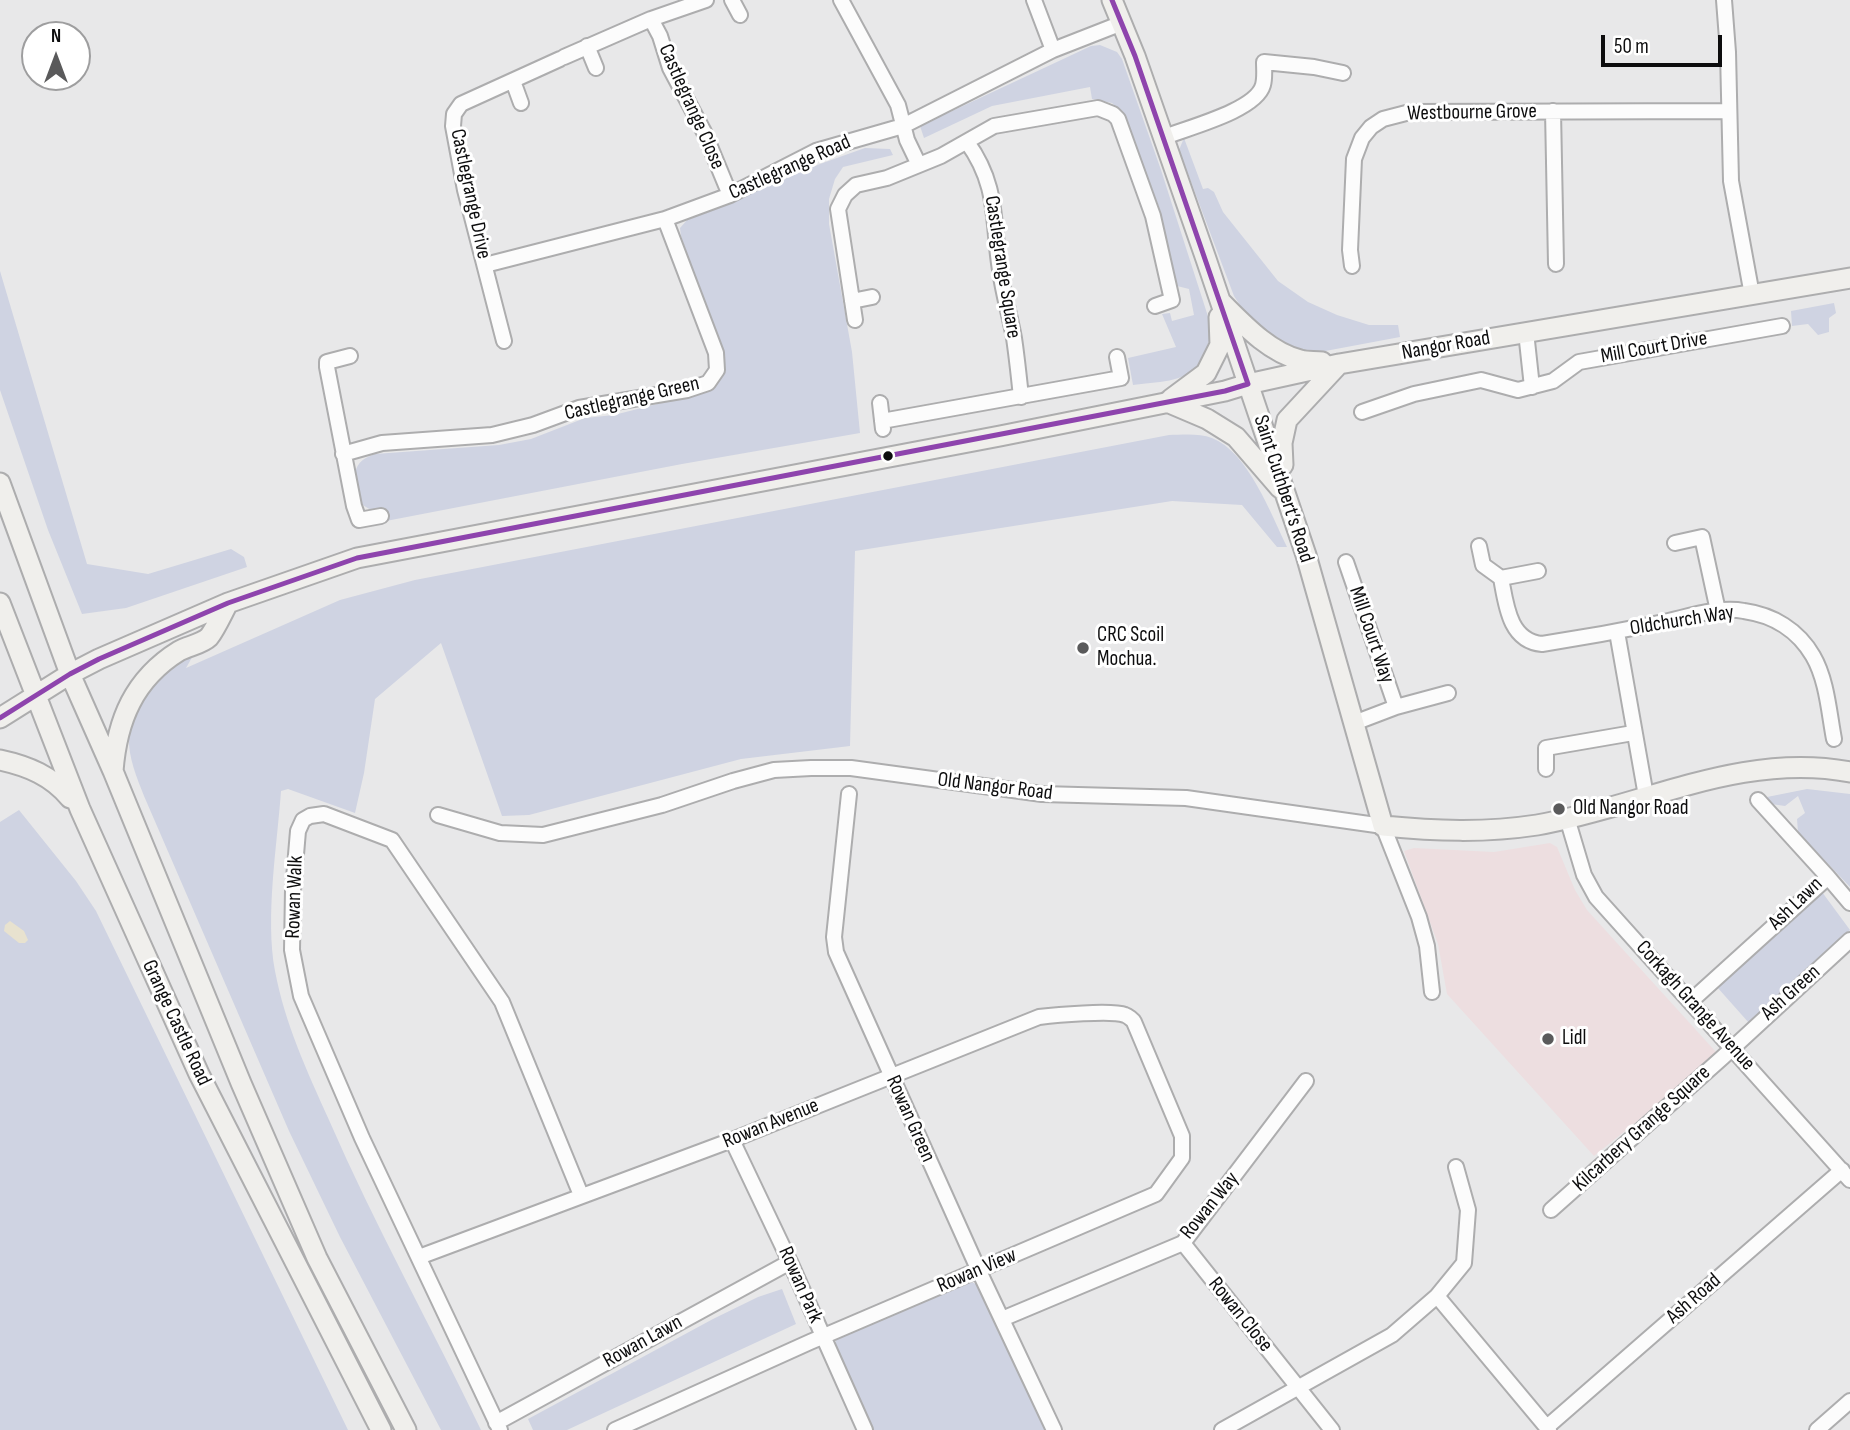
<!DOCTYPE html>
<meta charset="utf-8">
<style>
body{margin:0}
#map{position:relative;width:1850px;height:1430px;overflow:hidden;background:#e8e8e9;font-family:"Sofia Sans Condensed",sans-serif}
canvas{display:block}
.north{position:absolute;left:21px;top:21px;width:70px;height:70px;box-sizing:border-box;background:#fff;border:2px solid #9e9e9f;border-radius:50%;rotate:0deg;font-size:19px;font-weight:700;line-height:28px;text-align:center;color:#0d0d0e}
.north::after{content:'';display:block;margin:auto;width:24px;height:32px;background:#5a5a5b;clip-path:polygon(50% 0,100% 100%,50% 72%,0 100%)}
.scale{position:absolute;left:1601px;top:35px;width:121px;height:32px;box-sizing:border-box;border:4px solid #0d0d0e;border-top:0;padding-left:9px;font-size:21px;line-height:24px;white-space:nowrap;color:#0d0d0e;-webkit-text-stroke:5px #fff;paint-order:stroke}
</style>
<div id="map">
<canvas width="1850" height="1430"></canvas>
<div class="north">N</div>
<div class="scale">50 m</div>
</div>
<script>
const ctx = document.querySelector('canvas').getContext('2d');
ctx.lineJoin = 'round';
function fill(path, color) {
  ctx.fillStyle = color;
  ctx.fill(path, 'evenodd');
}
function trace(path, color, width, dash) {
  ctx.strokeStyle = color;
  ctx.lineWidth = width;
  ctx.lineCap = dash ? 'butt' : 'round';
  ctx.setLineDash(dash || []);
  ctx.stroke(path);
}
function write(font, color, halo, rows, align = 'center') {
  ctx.font = font + ' "Sofia Sans Condensed",sans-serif';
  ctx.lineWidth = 6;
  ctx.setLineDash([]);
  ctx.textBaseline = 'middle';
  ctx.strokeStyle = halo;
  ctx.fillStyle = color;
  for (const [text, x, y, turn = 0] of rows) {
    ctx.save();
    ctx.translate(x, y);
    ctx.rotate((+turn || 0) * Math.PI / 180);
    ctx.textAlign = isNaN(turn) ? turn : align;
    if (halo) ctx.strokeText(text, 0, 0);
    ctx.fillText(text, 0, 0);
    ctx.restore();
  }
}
const commercial = new Path2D(`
 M1550,843L1557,847L1575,890L1587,910L1716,1052L1656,1106L1594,1156L1447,994L1438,944L1404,851L1414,848L1494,852Z`);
const green = new Path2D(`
 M1100,45L1117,52L1122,59L1161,170L1213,332C1207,342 1207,353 1200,363C1187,383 1154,382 1133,385L1128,358L1176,347L1162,314L1170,313L1172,321L1194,315L1189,289L1177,286L1160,210L1125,116L1112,103L1092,99L1090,87L992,106L924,138L920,126L1091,46Z
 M1184,138L1203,189L1208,188L1214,192L1223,212L1278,281L1308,302L1337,315L1369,325H1398L1400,337L1320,352L1295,350L1274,339L1245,313L1234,296L1179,150Z
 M865,148L890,149L893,155L843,167L835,179L829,199V224L852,352L860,433L682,464L386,521L380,510H371L361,504C356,481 346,464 375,454L499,445L531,439L585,418L614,415L708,391L720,376L721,353L681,236L680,228L687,220L820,164Z
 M0,271L87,564L148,574L231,549L244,557L247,567L126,608L82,614L48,530L0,390Z
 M1834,303L1836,313L1829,318V332L1818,335L1808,324L1792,326L1791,311Z
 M1169,435C1182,435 1199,433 1212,438C1248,452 1271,514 1287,547H1277L1242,505L1172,501L855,551L850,746L741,759L529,815L502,816L441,643L375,699L364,773L355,813L288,789L281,791C277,847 265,917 275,971C285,1024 307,1071 329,1120C375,1226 431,1326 481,1430H441L340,1237L289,1131L144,796C137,778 128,757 129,737C131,712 152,681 171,666C178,661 188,657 195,652L186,668L340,600L415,580Z
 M1807,789L1850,794V887L1798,832L1797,819L1805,813L1798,796L1785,806L1771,804L1767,797Z
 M19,810L76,881L96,911L348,1430H0V822Z
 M1822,892L1850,930L1749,1023L1717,987Z
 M969,1281L978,1285L1046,1430H872L834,1348L837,1337Z
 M782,1289L796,1324L567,1430H533L528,1419L713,1319L758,1297Z`);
const sand = new Path2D(`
 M10,921L24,931L28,940L25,943H19L4,931L5,925Z`);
const street = new Path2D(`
 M732,0L740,15
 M841,0L898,105L907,140L919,165
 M1034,0L1053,50
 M1724,0L1728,52L1731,181L1752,295
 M651,19L660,36L670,68L704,132L730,195
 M587,46L596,68
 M564,57L651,19L706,0
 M513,81L521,103
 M1553,111L1556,264
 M1162,138C1186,128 1256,111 1263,85C1265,78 1264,69 1264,62L1314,67L1343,73
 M967,142C999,186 992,221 1000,270C1003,293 1010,316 1014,338C1017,358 1019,378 1021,397
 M485,265L665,219L730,195L816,151L903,126L1053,50L1122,23
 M1352,266L1350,250L1354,159L1362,138L1371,127L1383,119L1410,112L1729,111
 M852,301L872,297
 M855,320L838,209L845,195L856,185L887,178L941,156L994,126L1098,108L1113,114L1118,119L1153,216L1172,300L1155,306
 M1526,332L1532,387
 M504,341L465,190L453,126L454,114L461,104L560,59
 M350,356L327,362V367L354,506L359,520L381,516
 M880,403L883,429
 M1362,412L1414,394L1481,380L1518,390L1553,381L1579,362L1782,326
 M882,421L1121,378L1117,357
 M343,454L382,443L492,435L533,425L579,408L687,390L708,383L717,370L716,353L665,219
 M1675,543L1702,537L1718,611
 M1479,546L1483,565L1501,578L1538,571
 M1346,562L1396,707L1354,723
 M1501,578C1506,604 1509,641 1542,644C1581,638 1620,631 1659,623C1685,618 1717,606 1744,611C1773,615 1798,630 1813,656C1827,680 1829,713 1834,739
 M1617,632L1646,796
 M1396,707L1448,693
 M1546,769V748L1633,733
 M849,794L834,937L836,952L979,1271L1054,1430
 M438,815L500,833L543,835L662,805L733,781L774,770L811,768H851L1042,794L1186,798L1383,826L1419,917L1427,946L1432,992
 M1567,818L1584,875L1596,897L1850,1180
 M1828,877L1850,903
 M1691,1001L1828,877L1758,800
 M732,1140L790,1262L865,1430
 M1551,1210L1723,1057L1850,940
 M1183,1243L1332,1430
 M419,1257L732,1140L1039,1017C1055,1015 1112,1010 1125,1015C1128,1016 1133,1020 1134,1022L1182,1136V1158L1156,1194L810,1342L615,1430
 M1437,1296L1549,1430
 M1002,1319L1183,1243L1306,1081
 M496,1423L790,1262
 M1547,1427L1842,1170
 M500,1430L362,1138L301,996L292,950L293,890L298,831L303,820L310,816L324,814L392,840L502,1002L581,1195
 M1222,1430L1392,1335L1437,1296L1464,1263L1468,1210L1456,1167
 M1817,1430L1850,1401`);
const secondary = new Path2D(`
 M1112,0L1135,56L1206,259L1306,555L1383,826C1435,831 1485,833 1537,825C1641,807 1742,751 1850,772
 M1222,303C1244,325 1269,352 1300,360C1307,362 1315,361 1322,362
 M1171,399L1206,373L1220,345L1219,317
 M1167,402L1207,419L1236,437L1280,488
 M1283,465L1282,443L1287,420L1339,364
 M0,483L70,674L113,771L241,1083L317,1258L406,1430
 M0,603L80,809L199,1074L381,1430
 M0,718L70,674L99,659L228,603L357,558L1000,436L1225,391L1248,384L1339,364L1850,278
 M0,760C28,766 52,776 70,798
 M113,771C117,720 134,679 179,651C188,646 202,644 209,637C216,628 222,614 228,603`);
const bus1 = new Path2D(`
 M0,718L70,674L99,659L228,603L357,558L1225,391L1248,384L1135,56L1112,0`);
const markers = [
 [888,456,6,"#0d0d0e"],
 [1083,648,7,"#5a5a5b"],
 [1559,809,7,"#5a5a5b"],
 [1548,1039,7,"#5a5a5b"]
];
const streetNames = [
 ["Castlegrange Close",691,107,66],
 ["Westbourne Grove",1472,113,-1],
 ["Castlegrange Road",790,168,-24],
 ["Castlegrange Drive",470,194,78],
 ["Castlegrange Square",1002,267,81],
 ["Nangor Road",1446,346,-10],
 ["Mill Court Drive",1654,348,-10],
 ["Castlegrange Green",632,399,-13],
 ["Saint Cuthbert’s Road",1283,489,72],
 ["Oldchurch Way",1682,621,-9],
 ["Mill Court Way",1371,635,71],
 ["Old Nangor Road",995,787,7],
 ["Rowan Walk",295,897,-88],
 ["Ash Lawn",1796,904,-44],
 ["Ash Green",1791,993,-42],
 ["Corkagh Grange Avenue",1695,1006,48],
 ["Grange Castle Road",176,1023,65],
 ["Rowan Green",910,1119,66],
 ["Rowan Avenue",771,1124,-22],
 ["Kilcarbery Grange Square",1642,1129,-42],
 ["Rowan Way",1210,1206,-51],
 ["Rowan View",977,1271,-23],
 ["Rowan Park",800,1285,66],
 ["Ash Road",1694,1299,-41],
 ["Rowan Close",1240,1315,51],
 ["Rowan Lawn",643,1342,-29]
];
const poiNames = [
 ["CRC Scoil",1097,636],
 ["Mochua.",1097,660],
 ["Old Nangor Road",1573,809],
 ["Lidl",1562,1039]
];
fill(commercial, '#eddee0');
fill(green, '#cfd3e2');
fill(sand, '#e8e2cf');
trace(street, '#adadae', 18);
trace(secondary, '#adadae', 23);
trace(street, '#fcfcfc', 14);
trace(secondary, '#f0efec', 19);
trace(bus1, '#8e44ad', 5);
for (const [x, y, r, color] of markers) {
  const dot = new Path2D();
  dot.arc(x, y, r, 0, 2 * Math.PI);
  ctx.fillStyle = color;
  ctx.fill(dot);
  trace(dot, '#fff', 2.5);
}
write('21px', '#0d0d0e', '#fff', streetNames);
write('21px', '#0d0d0e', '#fff', poiNames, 'left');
</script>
